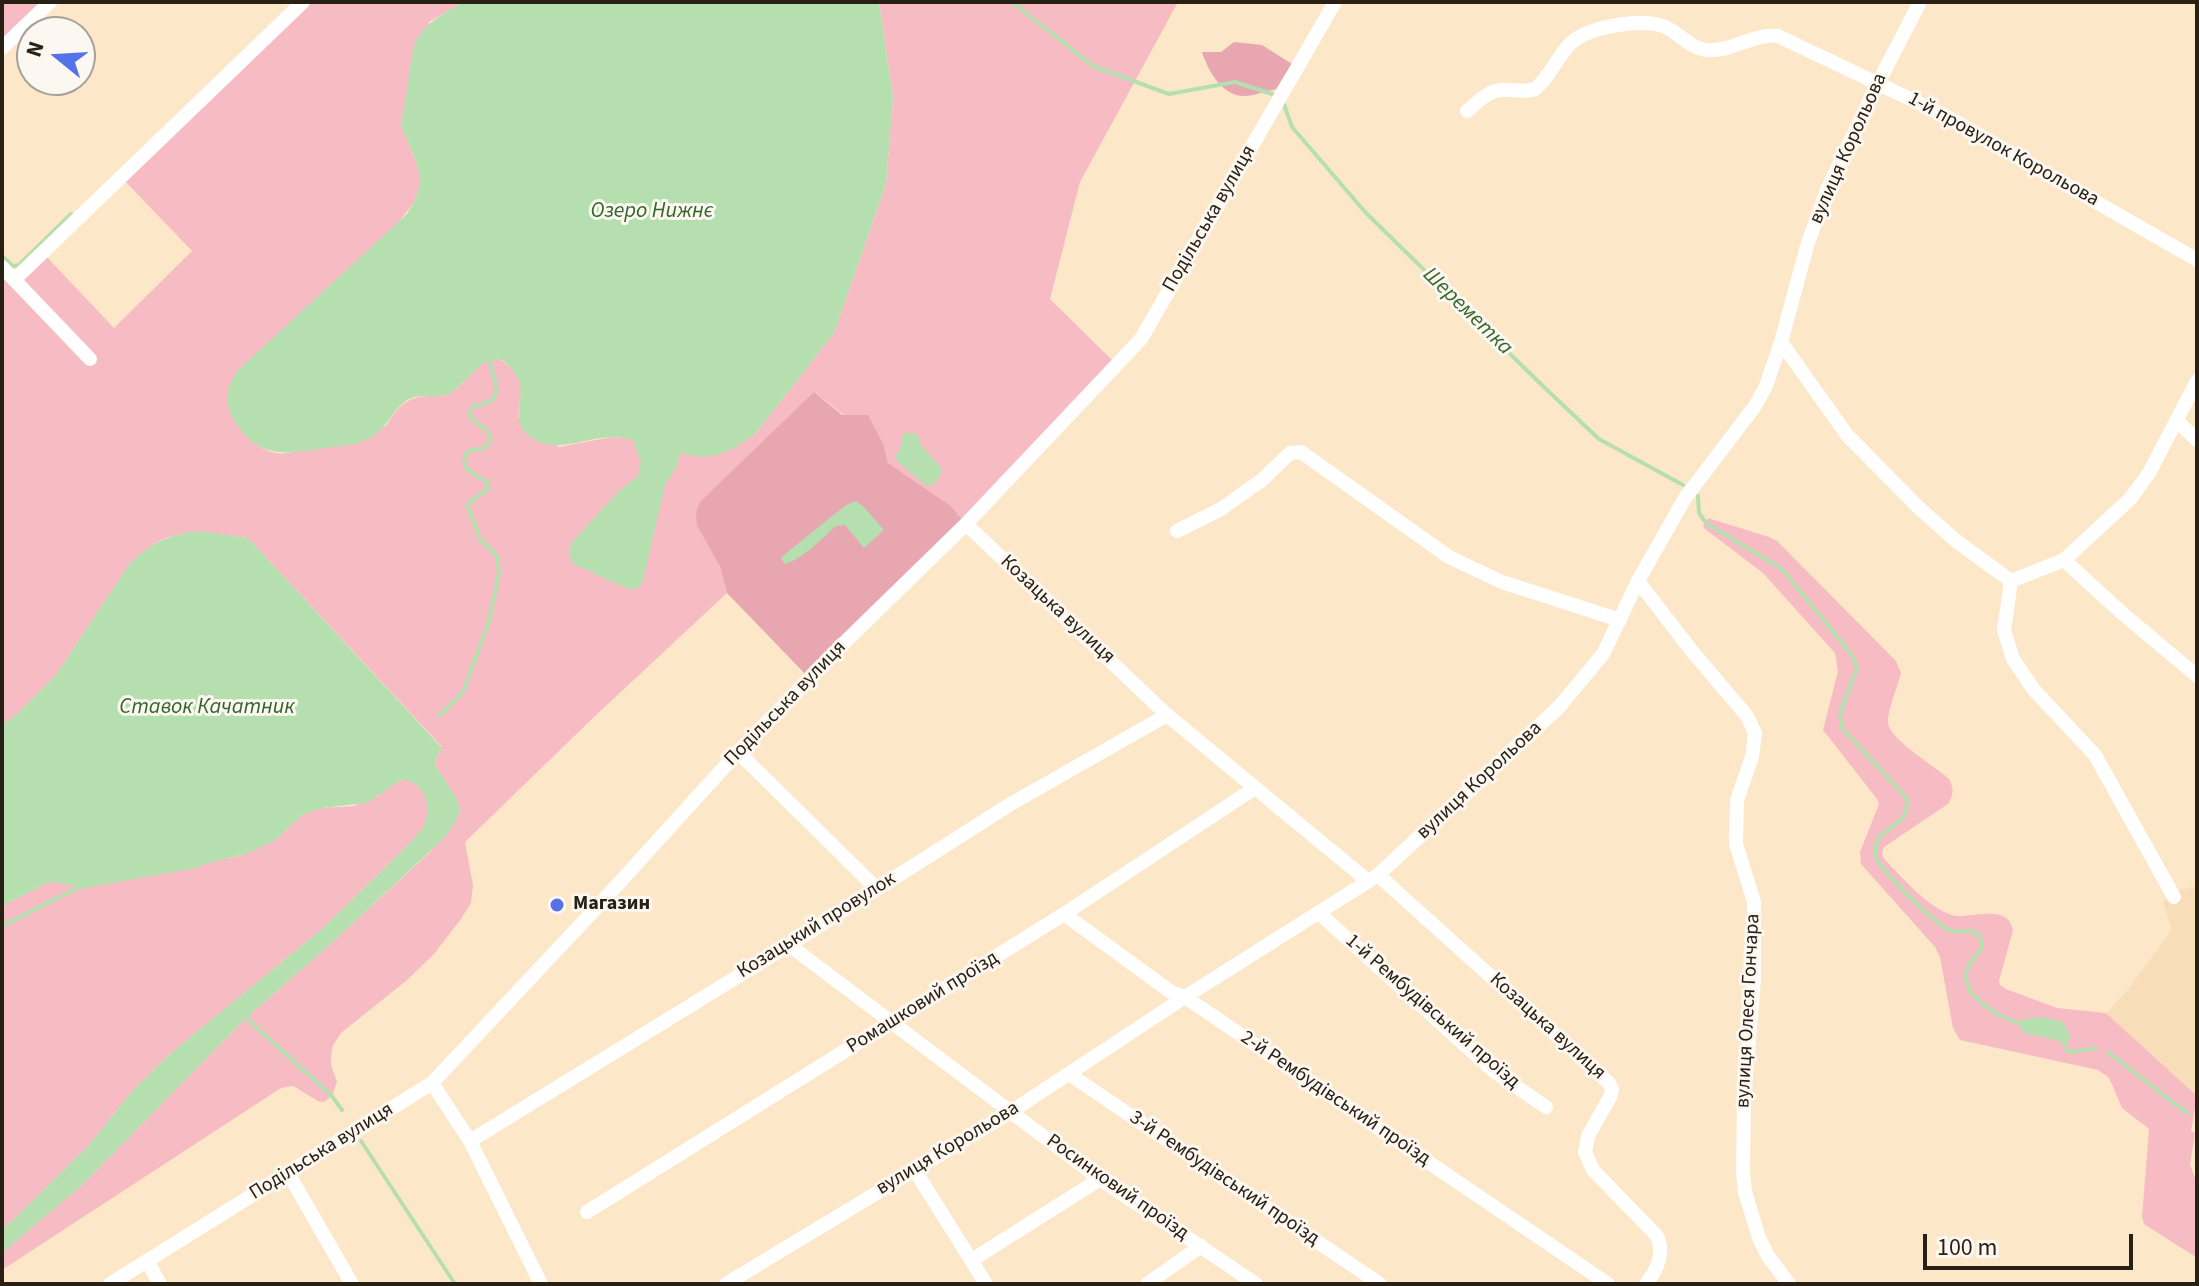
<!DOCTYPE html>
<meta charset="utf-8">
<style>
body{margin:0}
#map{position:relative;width:2199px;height:1286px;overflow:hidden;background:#fde7c9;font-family:"Source Sans 3",sans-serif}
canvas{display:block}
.frame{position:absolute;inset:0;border:4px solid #282015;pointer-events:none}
.north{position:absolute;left:16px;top:16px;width:80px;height:80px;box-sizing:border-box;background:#fcf7f1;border:2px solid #a7a199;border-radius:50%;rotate:288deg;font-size:22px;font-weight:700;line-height:32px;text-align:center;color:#282015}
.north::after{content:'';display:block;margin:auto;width:28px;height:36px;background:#5572e8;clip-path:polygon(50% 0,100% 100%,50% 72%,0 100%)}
.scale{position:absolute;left:1923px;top:1234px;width:210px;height:36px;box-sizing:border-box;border:4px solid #282015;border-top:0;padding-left:10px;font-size:24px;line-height:28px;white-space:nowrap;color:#282015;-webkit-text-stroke:6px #fcf7f1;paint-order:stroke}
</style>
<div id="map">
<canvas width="2199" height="1286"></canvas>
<div class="frame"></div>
<div class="north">N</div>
<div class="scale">100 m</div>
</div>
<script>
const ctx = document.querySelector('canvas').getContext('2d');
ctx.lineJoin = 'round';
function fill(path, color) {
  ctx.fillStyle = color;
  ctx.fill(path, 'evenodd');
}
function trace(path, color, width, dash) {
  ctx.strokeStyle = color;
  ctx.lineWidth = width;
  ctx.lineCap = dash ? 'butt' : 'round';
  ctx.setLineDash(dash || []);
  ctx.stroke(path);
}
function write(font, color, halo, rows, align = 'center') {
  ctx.font = font + ' "Source Sans 3",sans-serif';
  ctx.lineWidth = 6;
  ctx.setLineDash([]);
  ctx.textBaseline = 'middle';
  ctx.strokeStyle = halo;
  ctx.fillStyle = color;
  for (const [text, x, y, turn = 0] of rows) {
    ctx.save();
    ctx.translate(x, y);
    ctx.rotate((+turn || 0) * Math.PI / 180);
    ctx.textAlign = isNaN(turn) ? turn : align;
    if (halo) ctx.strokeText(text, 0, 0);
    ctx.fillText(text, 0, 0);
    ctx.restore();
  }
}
const built = new Path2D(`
 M2197,886V1096L2106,1013L2126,992L2172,930L2163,903L2171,892Z`);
const green = new Path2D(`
 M2,2H51L2,48Z
 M303,2H463L429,22L402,127L421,175V185L413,204L236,423C247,436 257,449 275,453C294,457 363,433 386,426C397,408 407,396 429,396C436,396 442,397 448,394C463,387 472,370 486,361C501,352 519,372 521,386C522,396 519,407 518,417L559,447L611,437L633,439L755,434L834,333L886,184L893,97L879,2H1178L1080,182L1050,299L1117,365L966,524L951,506L888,463L884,446L814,392L697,524L720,567L727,593L595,716L465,842L473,885L471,903L461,919L434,954L406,981L341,1033L333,1045L331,1055V1065L337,1082L332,1096L324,1102L318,1101L293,1086L281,1088L2,1270V1253L82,1185L246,1018L335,940L430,852L460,812L457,799L435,765L437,756L442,747L248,538C197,531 167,524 128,566L56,675L18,713L2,725V267L14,280L43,253L114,328L192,251L121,177Z
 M1708,518L1769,537L1777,541L1896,661L1901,673C1898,685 1887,712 1888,723C1890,740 1935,766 1949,779C1954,789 1954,794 1948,804L1884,847L1882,853L1884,859C1901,876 1929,909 1952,915C1970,920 2007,902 2013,930L1999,981L2000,985L2006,989L2057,1008L2106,1013L2197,1096L2191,1131L2195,1133L2190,1165L2197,1183V1258L2144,1224L2142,1217L2149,1129L2122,1108L2111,1082L2108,1077L2098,1070L1960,1040L1953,1028L1940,957L1935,947L1861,864L1860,852L1879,804L1877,799L1823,730L1838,671L1835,653L1763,573L1705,529L1703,526Z
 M405,779C407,780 416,783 418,784C429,792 430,816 424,827C421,832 415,837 411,842L322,929L171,1053L133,1090L88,1146L12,1221L2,1228V906L45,884L55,882L79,887L239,856L275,840L300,817L307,813L322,808L354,806L378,796L392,784Z`);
const forest = new Path2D(`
 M1234,42L1262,45L1292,64L1276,89C1266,91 1254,96 1244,96C1222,96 1208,71 1202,52H1221Z
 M814,392L842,415H868L884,446L888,463L951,506L966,524L810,679L727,593L720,567L697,525L696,513L700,502Z`);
const water = new Path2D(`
 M463,2H879L893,97L886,184L834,333L755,434L734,448L717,455L698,457L680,453L677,466L665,485L643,580L640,586L631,590L575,565C567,558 568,551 572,542L619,491L638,476L641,462L633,440C625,438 617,437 609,437C581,439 551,456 527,434C507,415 534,392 510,367C506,362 502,359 495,359C482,358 464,384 452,392C438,401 420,391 406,401C392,411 389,425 373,436C359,445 342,446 326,448C287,454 259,460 235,422C223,403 226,389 237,371L407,214C426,184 421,175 409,144C407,139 403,132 402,127C401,116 406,101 407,90C415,33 413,31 463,2Z
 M905,433H913L919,436V443L942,469V472L934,484L927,486L900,464L895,458L902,444L901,437Z
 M856,501L863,506L884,530L864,548L845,525L836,526C823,538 800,561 784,564L781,558L790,550L846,505Z
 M197,531L248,538L442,748L437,756L435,765L457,799L460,812L452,827L443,839L335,940L246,1018L82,1185L2,1253V1228L12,1221L88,1146L133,1090L171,1053L322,929L411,842C415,837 420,832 423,827C434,808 424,778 400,780L378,796L366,803L322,808L307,813L300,817L275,840L249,853L201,865L79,887L55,882L45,884L2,906V725L18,713L56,675L128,566C149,543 166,536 197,531Z
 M2045,1017L2063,1022L2071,1037L2065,1044C2052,1036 2035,1038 2021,1031L2020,1024L2023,1019Z`);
const stream = new Path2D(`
 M1012,2L1093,66L1169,94L1235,82L1272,94
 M1284,104L1292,127L1366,213L1548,391L1599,439L1683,485
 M2,256L13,266L19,265L71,214
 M1698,496L1699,513L1706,523L1782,569L1852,655L1857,668L1840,713L1842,728L1906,797C1914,832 1869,823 1876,857C1879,869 1932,920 1945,928C1956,935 1969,927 1980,935L1982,948C1977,955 1969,962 1967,970C1959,998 2004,1019 2024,1025
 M439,716L463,692L490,618L499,572L497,556L480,539L468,507L469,502L488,489V482C476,476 457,469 467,452C477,447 487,452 491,439C486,423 475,426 469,415L473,406C505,402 497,387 490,363L493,357
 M2,926L79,887L200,865
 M246,1018L332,1096L342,1110
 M2062,1039L2067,1050L2071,1052L2096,1048
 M2108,1052L2187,1113
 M361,1141L455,1284`);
const minor = new Path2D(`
 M2,48L50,2
 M1467,111C1477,103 1487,91 1501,90C1513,89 1523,93 1535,89C1550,77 1556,59 1569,45C1585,27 1640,18 1663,26C1679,32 1689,48 1706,50C1729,53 1754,33 1778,36L1948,117L2197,260
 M2,267L90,359
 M14,280L303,2
 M1781,342L1847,435L1918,507L1955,540L2011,581L2004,630L2013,659L2034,690L2095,755L2174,897
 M2177,421L2197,440
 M966,524L1167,715L1368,881
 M1177,531L1221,509L1262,480L1290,453L1301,452L1449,557L1502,582L1620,620
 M2064,560L2123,614L2197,676
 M1638,581L1691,650L1747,716L1755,733L1752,757L1737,800L1736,844L1754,902V979L1744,1100L1743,1171L1745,1192L1759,1238L1768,1256L1789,1284
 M2011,581L2064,560L2130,499L2149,473L2197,381
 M738,752L877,889
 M1378,875L1608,1082L1612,1089L1610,1097L1588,1136L1585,1152L1593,1170L1657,1236C1665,1254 1657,1270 1646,1284
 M1064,914L1171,992L1185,997L1608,1284
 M1320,914L1495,1072L1546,1107
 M789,945L1100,1179L1256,1284
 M1069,1074L1380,1284
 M432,1083L470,1141L541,1284
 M470,1141L789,945L1009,805L1167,715
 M914,1169L986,1284
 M288,1173L352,1284
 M587,1212L1064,914L1255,788
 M972,1260L1100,1179
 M147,1261L160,1284
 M110,1284L432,1083L600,904L738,752L845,642L966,524L1141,339L1335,2
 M726,1284L1009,1113L1185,997L1378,875L1559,707L1603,654L1638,581L1685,498L1755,406L1766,386L1781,342L1807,246L1827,190L1878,83L1920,2
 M1147,1284L1201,1246`);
const markers = [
 [557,905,8,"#5572e8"]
];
const streetNames = [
 ["вулиця Корольова",1849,149,-66],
 ["1-й провулок Корольова",2003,150,29],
 ["Подільська вулиця",1210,219,-60],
 ["Козацька вулиця",1057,610,43],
 ["Подільська вулиця",786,704,-46],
 ["вулиця Корольова",1480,781,-43],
 ["Козацький провулок",817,926,-32],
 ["Ромашковий проїзд",923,1003,-32],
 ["вулиця Олеся Гончара",1749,1011,-87],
 ["1-й Рембудівський проїзд",1432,1012,41],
 ["Козацька вулиця",1547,1027,42],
 ["2-й Рембудівський проїзд",1335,1099,34],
 ["вулиця Корольова",948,1149,-31],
 ["Подільська вулиця",322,1152,-32],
 ["3-й Рембудівський проїзд",1224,1179,34],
 ["Росинковий проїзд",1117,1188,35]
];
const poiNames = [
 ["Магазин",573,905]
];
const waterNames = [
 ["Озеро Нижнє",652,212],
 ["Шереметка",1467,312,44],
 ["Ставок Качатник",207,708]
];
fill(built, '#f8ddb9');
fill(green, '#f7bbc4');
fill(forest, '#e7a6b0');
fill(water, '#b6dfb0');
trace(stream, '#b6dfb0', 4);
trace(minor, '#fff', 14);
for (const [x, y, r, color] of markers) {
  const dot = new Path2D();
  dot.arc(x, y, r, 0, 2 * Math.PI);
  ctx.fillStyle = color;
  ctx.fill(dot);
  trace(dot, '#fcf7f1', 3);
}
write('20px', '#282015', '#fcf7f1', streetNames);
write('bold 20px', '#282015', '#fcf7f1', poiNames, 'left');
write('italic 22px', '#32662a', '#fcf7f1', waterNames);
</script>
